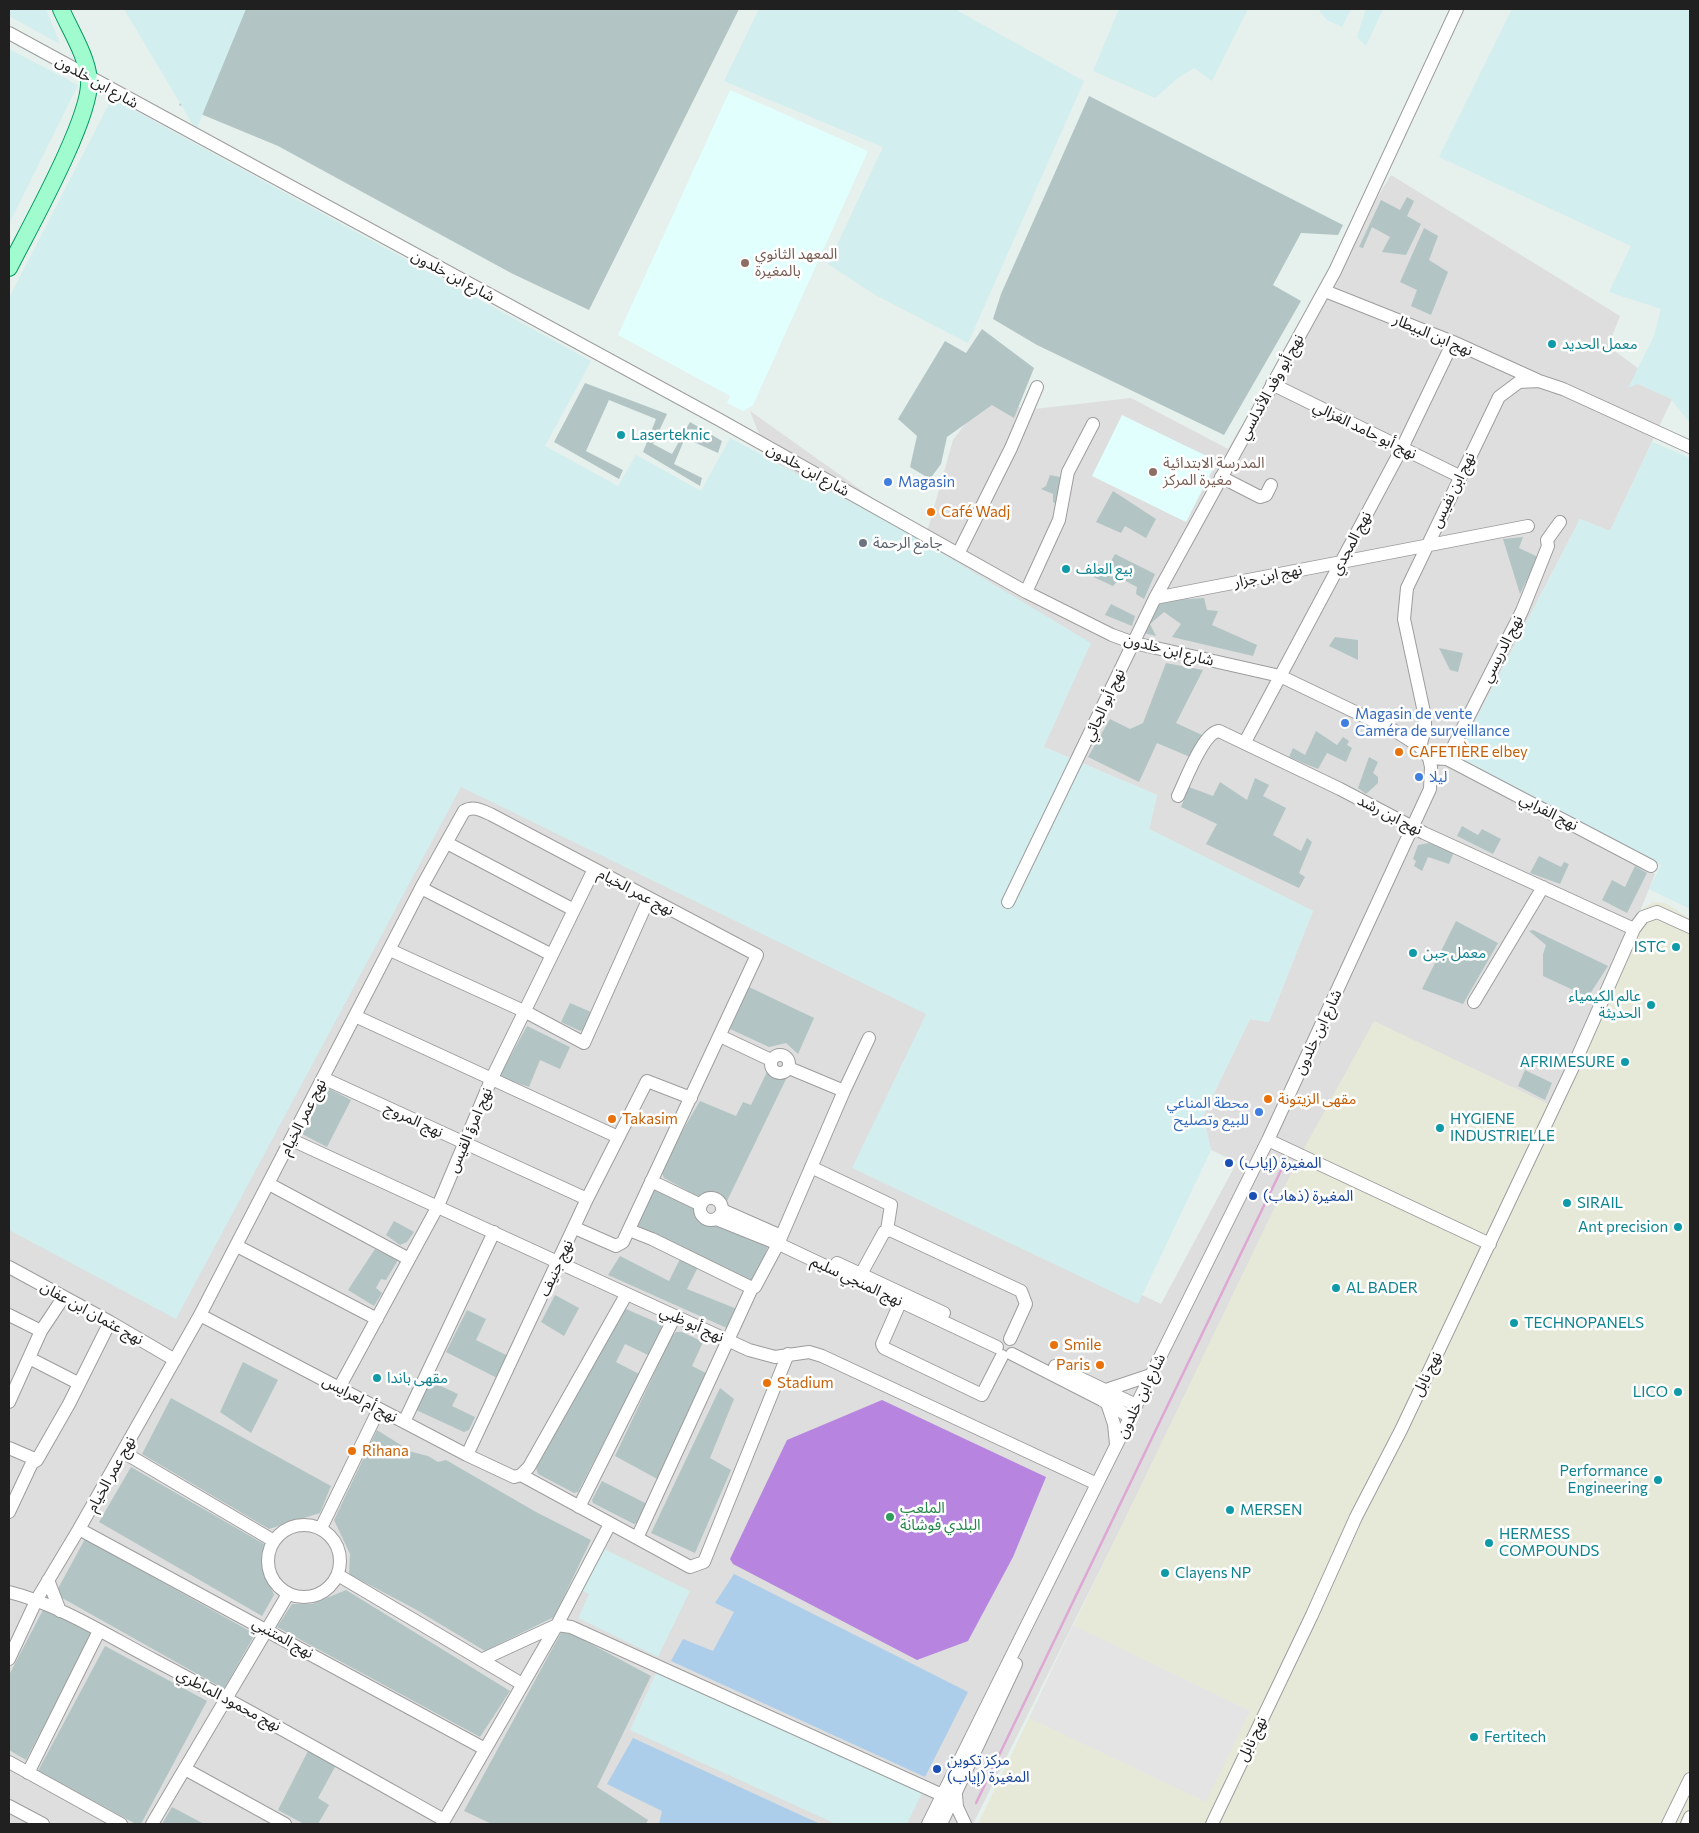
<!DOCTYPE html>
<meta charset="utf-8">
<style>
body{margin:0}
#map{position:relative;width:1699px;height:1833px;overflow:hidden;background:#e6f0ed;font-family:Commissioner,sans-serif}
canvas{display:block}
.frame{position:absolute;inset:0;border:10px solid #202020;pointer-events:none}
</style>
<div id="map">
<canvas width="1699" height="1833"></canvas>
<div class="frame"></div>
</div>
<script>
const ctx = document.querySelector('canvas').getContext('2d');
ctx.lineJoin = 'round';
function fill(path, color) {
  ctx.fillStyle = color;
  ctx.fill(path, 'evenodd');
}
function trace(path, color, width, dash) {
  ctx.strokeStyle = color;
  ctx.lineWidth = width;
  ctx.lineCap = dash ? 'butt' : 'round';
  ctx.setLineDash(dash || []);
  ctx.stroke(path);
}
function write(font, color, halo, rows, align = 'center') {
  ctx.font = font + ' Commissioner,"Noto Sans Arabic",sans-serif';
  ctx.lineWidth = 5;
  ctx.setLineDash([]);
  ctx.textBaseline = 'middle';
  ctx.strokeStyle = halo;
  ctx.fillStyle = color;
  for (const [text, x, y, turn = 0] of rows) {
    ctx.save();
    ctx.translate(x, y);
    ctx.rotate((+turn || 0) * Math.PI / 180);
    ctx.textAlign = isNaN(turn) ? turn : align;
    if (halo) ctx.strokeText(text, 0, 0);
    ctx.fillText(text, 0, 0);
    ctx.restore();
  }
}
const residential = new Path2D(`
 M1391,175L1620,316L1608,346L1643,372L1638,384L1672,399L1610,531L1580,519L1457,756L1655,874L1585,1047L1556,1108L1374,1022L973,1824H9V1229L451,764L937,1010L858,1160L1161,1304L1237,1162L1211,1150L1203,1116L1250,1019L1269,1022L1313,911L1149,829L1157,795L1044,747L774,472L750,411L926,536L953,440L988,394L1026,410L1131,398L1228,449L1313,302Z`);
const industrial = new Path2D(`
 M1653,902L1665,903L1690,919V1824H978L1296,1163L1374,1021L1556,1108L1630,925L1642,910Z`);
const education = new Path2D(`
 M730,90L868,151L753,405L743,411L727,403L730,396L618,335Z
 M1122,415L1217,461L1186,522L1092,476Z`);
const construction = new Path2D(`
 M228,9H739L589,310L511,273L278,146L179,105Z
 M1089,96L1343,225L1338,235L1301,233L1273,285L1301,301L1224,435L1037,345L993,319L1001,294Z
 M1407,197L1414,201L1407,216L1421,224L1406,255L1382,252L1390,237L1372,227L1363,248L1359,247L1381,200L1400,210Z
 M1424,228L1438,236L1429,260L1448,272L1431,315L1411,306L1417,290L1400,282Z
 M982,329L1034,368L1014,418L992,405L947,437L941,464L930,479L910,467L917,436L898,419L945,341L966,353Z
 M585,383L667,414L653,444L672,454L690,422L722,441L718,453L685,438L674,464L702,478L700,486L643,452L656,419L609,400L586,451L623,470L619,479L554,442Z
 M1050,475L1060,477L1058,505L1053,502V494L1041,489L1046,486Z
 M1113,491L1156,519L1146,538L1125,526L1121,533L1096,522Z
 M1523,537L1519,548L1538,557L1520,594L1503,539Z
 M1115,554L1155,574L1144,599L1136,594L1137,587L1120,578L1113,586L1089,575L1097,564L1102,566L1111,561Z
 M1204,598L1207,610L1218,611L1212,625L1257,645L1253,656L1172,637L1181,624L1164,612L1150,624L1156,636L1144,633L1159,601Z
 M1111,604L1135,616L1132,626L1105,615Z
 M1335,637L1358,640V660L1329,646Z
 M1439,648L1463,653L1458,672L1450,670Z
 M1166,663L1203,670L1176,723L1202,735L1190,757L1157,743L1139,782L1088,757L1110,719L1130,729L1143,723Z
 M1316,731L1337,745L1343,737L1349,741L1347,745L1352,748L1346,762L1327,753L1318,769L1289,757L1293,748L1305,755Z
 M1369,757L1378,762L1373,773L1378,777V783L1366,794L1358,788Z
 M1255,778L1269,785L1263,796L1286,808L1273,835L1301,851L1307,838L1312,842L1299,873L1305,877L1299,888L1206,844L1217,824L1181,807L1189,787L1213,796L1220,782L1247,800Z
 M1462,826L1478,835L1482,829L1501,839L1493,854L1457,836Z
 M1429,843L1454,852L1449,864L1428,857L1422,871L1414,866L1416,861L1413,859L1418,845Z
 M1539,856L1561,867L1564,862L1569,864L1560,884L1530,873Z
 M1635,866L1647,873L1627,913L1602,900L1612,880L1625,887Z
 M1456,921L1498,943L1463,1004L1422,989Z
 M1533,930L1608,966L1588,997L1543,976V954L1546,945L1529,931Z
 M749,987L814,1018L798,1054L786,1043L769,1047L730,1029Z
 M570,1003L591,1012L585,1029L580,1031L561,1022Z
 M527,1026L570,1047L560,1069L540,1060L529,1087L499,1077Z
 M1525,1070L1552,1083L1545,1100L1518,1086Z
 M767,1072L780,1076L788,1075L727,1201L717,1194L701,1198L664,1178L660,1169L700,1101L736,1116L743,1102L751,1105Z
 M326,1087L351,1100L327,1147L302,1134Z
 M654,1189L696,1206L704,1221L769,1244L753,1284L637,1227Z
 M394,1221L414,1232L407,1242L400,1245L386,1235Z
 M375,1249L398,1260L386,1280L381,1279L376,1288L382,1293L374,1306L348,1290Z
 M620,1256L669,1281L681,1257L698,1267L687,1289L737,1309L729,1329L608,1275Z
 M555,1295L579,1308L564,1336L541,1322Z
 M619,1306L663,1325L648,1355L625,1344L616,1362L639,1374L578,1492L574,1493L538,1474L536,1468Z
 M467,1310L486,1319L476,1340L508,1356L497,1378L446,1352Z
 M676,1332H682L703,1342L692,1366L710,1375L661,1481L615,1456L672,1336Z
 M243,1362L278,1380L251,1433L220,1412Z
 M430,1381L458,1394L452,1406L475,1417L469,1430L464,1432L416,1410Z
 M720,1388L734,1399L710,1458L731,1470L695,1553L651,1533Z
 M171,1398L331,1486L320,1513L269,1529L142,1454Z
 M377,1430L412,1452L428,1456L438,1462L446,1460L536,1512L591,1540L554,1617L485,1651L415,1609L349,1574L350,1554L334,1520Z
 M131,1467L264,1544V1571L274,1595L262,1616L99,1522Z
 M602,1481L647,1504L639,1522L634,1524L593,1503L592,1500Z
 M85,1539L255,1634L224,1689L55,1594Z
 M346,1590L510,1691L480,1737L277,1627L292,1604H312Z
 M44,1608L92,1634L26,1760L9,1750V1675Z
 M563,1629L651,1676L597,1787L648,1820L646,1824H492L464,1811Z
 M105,1646L207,1701L141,1824H136L38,1771Z
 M308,1751L336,1765L318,1798L329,1805L318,1824H304L278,1810Z
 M172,1807L204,1824H162Z`);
const farmland = new Path2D(`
 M9,9H46L60,44L9,16Z
 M124,9H246L196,130Z
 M759,9H959L958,11L1084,81L968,343L877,296L828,264L883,147L724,81Z
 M1119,9H1248L1212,81L1194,68L1179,77L1155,98L1093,71Z
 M1318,9H1351L1342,27L1327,20Z
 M1366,9H1383L1366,46L1357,37Z
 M1512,9H1690V423L1671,399L1638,384L1628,388L1654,336L1661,309L1609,292L1631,246L1439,157Z
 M9,49L78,85L9,224Z
 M112,98L591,361L545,446L618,486L636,455L701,491L730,438L900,528L1091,643L1044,747L1157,795L1149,829L1313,911L1269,1022L1250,1019L1203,1116L1211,1150L1138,1304L852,1168L926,1014L461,787L176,1319L9,1230V298Z
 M1652,442L1690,458V909L1649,889L1661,865L1457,756L1580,519L1610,531Z
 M602,1548L690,1591L658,1657L578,1618L589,1594L581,1590Z
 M659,1666L924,1789L907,1824H836L630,1730Z`);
const grass = new Path2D(`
 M734,1574L968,1692L925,1777L671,1661L683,1639L713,1651L734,1612L715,1603Z
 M633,1738L818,1823L659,1824L662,1811L607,1784Z`);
const pitch = new Path2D(`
 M882,1400L1046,1477L1013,1557L968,1641L917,1660L733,1564L730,1559L787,1440Z`);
const parking = new Path2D(`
 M1073,1625L1250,1711L1206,1802L1029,1718Z`);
const stream = new Path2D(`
 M976,1803L1285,1162`);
const minor = new Path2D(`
 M9,33L718,419L1026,592L1112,635L1134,643L1280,676L1397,732L1420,747L1429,758L1431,767L1430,789L1268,1140L928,1824
 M1325,291L1453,342L1537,380
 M1272,384L1459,476
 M1221,477L1260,497L1266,495L1271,485
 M958,554L1011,448L1037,387
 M1026,592L1059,520L1068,472L1093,424
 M1155,598L1528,526
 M1245,742L1402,448L1453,342
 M1420,747L1425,729V717L1404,619L1407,588L1499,397L1519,382L1539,381L1563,389L1690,447
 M1429,758L1447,759L1522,611L1548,546L1547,540L1560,522
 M1447,759L1651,866
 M1178,796C1185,782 1203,732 1219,731L1340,789L1424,833L1634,929
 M447,843L574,910
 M421,888L552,955
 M1008,902L1155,598L1335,271L1457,9
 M390,950L526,1012L584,1043L649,898
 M1474,1002L1543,887
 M355,1016L618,1137
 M720,1036L771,1060
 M771 1064a9 9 0 1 1 18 0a9 9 0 1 1-18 0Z
 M789,1068L844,1091
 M323,1078L587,1199
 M292,1140L749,1350L775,1357L809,1352L822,1356L1097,1484
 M1268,1140L1490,1244
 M811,1167L891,1205L887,1230
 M651,1181L701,1205
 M269,1184L409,1259
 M700 1209a11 11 0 1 1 22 0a11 11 0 1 1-22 0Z
 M722,1210L781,1236
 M716,1219L781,1245L997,1347
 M629,1230L652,1239L752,1288L755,1287L778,1244L844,1091L869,1038
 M237,1246L377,1319
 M837,1263L944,1313
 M9,1267L110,1322L175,1360
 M861,1274L884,1232L890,1230L1021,1291L1026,1304L1010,1339
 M752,1288L637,1538L690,1567L704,1562L788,1354
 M903,1296L882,1344L884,1348L982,1395L1002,1356
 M9,1315L41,1331
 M200,1315L467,1455L514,1477L521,1475L529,1467L626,1295
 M1012,1354L1102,1400L1130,1417
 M29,1358L78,1383
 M1055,1366L1136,1405
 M339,1388L438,1206L491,1080L594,869
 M1106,1390L1151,1375
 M9,1402L41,1331L63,1298
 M1107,1403L1114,1424L1116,1444
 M404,1422L494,1232
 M9,1448L37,1460
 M123,1452L274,1541
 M467,1455L587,1199L647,1081L691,1098
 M521,1475L637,1538
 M579,1507L675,1316
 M9,1512L32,1463L37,1460L69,1404L110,1322
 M268 1561a36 36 0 1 1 72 0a36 36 0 1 1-72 0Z
 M321,1528L379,1409
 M79,1529L485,1749
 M338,1575L522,1684
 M48,1580L60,1611
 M9,1592C61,1605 108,1636 156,1661C253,1712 348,1766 444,1820
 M9,1659L37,1599L79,1529L200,1315L421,888L464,811C474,805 483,811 492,815L757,955L623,1242L616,1246L575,1228
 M481,1660L557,1625L610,1524
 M9,1762L121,1824
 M185,1769L285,1824
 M28,1773L99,1631
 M956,1795L957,1807L965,1824
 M9,1806L43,1824
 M152,1824L288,1594
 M442,1824L557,1625L571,1627L942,1795
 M941,1824L1016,1664
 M1212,1824L1312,1615L1356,1517L1401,1430L1573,1067L1634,929L1643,917L1657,912L1690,927
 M1668,1824L1690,1779
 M1687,1824L1690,1817`);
const major = new Path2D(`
 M9,268C28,230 92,117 89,80C87,56 70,30 61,9`);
const markers = [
 [745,263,5,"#8d6e63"],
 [1552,344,5,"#0f9aa8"],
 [621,435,5,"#0f9aa8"],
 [1153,472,5,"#8d6e63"],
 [888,482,5,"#3f7fe0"],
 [931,512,5,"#e8710a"],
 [863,543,5,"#6b7280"],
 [1066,569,5,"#0f9aa8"],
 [1345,723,5,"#3f7fe0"],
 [1399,752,5,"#e8710a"],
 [1419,777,5,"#3f7fe0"],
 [1676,947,5,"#0f9aa8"],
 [1413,953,5,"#0f9aa8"],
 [1651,1005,5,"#0f9aa8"],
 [1625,1062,5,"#0f9aa8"],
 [1268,1099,5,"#e8710a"],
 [1259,1112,5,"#3f7fe0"],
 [612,1119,5,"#e8710a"],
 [1440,1128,5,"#0f9aa8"],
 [1229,1163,5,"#1a4fb4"],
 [1253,1196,5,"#1a4fb4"],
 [1567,1203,5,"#0f9aa8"],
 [1678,1227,5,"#0f9aa8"],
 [1336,1288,5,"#0f9aa8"],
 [1514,1323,5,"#0f9aa8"],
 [1054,1345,5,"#e8710a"],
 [1100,1365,5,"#e8710a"],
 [377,1378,5,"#0f9aa8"],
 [767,1383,5,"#e8710a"],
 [1678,1392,5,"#0f9aa8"],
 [352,1451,5,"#e8710a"],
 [1658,1480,5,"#0f9aa8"],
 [1230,1510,5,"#0f9aa8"],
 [890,1517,5,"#2e9e5b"],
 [1489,1543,5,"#0f9aa8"],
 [1165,1573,5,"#0f9aa8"],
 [1474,1737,5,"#0f9aa8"],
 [937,1769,5,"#1a4fb4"]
];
const streetNames = [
 ["شارع ابن خلدون",97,82,29],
 ["شارع ابن خلدون",453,276,28],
 ["نهج ابن البيطار",1433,335,23],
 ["نهج أبو وفد الأندلسي",1271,387,-61],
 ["نهج أبو حامد الغزالي",1365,430,26],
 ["شارع ابن خلدون",808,470,29],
 ["نهج ابن نفيس",1453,490,-64],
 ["نهج المجدي",1351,543,-62],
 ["نهج ابن جزار",1268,576,-11],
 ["نهج الدريسي",1502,649,-63],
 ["شارع ابن خلدون",1169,650,14],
 ["نهج أبو الجائي",1104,705,-65],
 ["نهج الفرابي",1549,812,27],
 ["نهج ابن رشد",1390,815,27],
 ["نهج عمر الخيام",636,892,28],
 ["شارع ابن خلدون",1318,1032,-65],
 ["نهج عمر الخيام",303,1117,-63],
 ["نهج المروج",414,1120,25],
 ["نهج امرؤ القيس",470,1130,-67],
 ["نهج جنيف",556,1268,-65],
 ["نهج المنجي سليم",857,1281,25],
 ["نهج عثمان ابن عفان",92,1313,29],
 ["نهج أبو ظبي",692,1324,24],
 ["نهج نابل",1427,1374,-64],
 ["شارع ابن خلدون",1141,1396,-64],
 ["نهج أم لعرايس",360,1399,28],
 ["نهج عمر الخيام",111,1474,-61],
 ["نهج المتنبي",283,1638,29],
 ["نهج محمود الماطري",229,1700,28],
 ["نهج نابل",1252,1739,-64]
];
const educationNames = [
 ["المعهد الثانوي",755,254],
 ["بالمغيرة",755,271],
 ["المدرسة الابتدائية",1163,463],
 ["مغيرة المركز",1163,480]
];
const cultureNames = [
 ["معمل الحديد",1562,344],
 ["Laserteknic",631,435],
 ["بيع العلف",1076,569],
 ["ISTC",1666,947,"right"],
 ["معمل جبن",1423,953],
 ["عالم الكيمياء",1641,996,"right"],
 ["الحديثة",1641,1013,"right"],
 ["AFRIMESURE",1615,1062,"right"],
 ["HYGIENE",1450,1119],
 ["INDUSTRIELLE",1450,1136],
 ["SIRAIL",1577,1203],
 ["Ant precision",1668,1227,"right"],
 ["AL BADER",1346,1288],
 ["TECHNOPANELS",1524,1323],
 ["مقهى باندا",387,1378],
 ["LICO",1668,1392,"right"],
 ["Performance",1648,1471,"right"],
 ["Engineering",1648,1488,"right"],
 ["MERSEN",1240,1510],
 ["HERMESS",1499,1534],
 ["COMPOUNDS",1499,1551],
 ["Clayens NP",1175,1573],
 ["Fertitech",1484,1737]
];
const shopNames = [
 ["Magasin",898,482],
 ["Magasin de vente",1355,714],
 ["Caméra de surveillance",1355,731],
 ["ليلا",1429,777],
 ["محطة المناعي",1249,1103,"right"],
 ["للبيع وتصليح",1249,1120,"right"]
];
const foodNames = [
 ["Café Wadj",941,512],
 ["CAFETIÈRE elbey",1409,752],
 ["مقهى الزيتونة",1278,1099],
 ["Takasim",622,1119],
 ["Smile",1064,1345],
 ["Paris",1090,1365,"right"],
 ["Stadium",777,1383],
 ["Rihana",362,1451]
];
const worshipNames = [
 ["جامع الرحمة",873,543]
];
const transitNames = [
 ["المغيرة (إياب)",1239,1163],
 ["المغيرة (ذهاب)",1263,1196],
 ["مركز تكوين",947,1760],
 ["المغيرة (إياب)",947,1777]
];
const leisureNames = [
 ["الملعب",900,1508],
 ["البلدي فوشانة",900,1525]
];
fill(residential, '#dddedd');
fill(industrial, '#e7e9d8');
fill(education, '#e1fffd');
fill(construction, '#b2c5c4');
fill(farmland, '#d2eeef');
fill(grass, '#adceea');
fill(pitch, '#b785df');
fill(parking, '#e4e4e4');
trace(stream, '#dea7d4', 2.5);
trace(minor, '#9d9d9d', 14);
trace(major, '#019b60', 18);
trace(minor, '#fff', 12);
trace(major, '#a0fbcf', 16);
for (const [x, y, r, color] of markers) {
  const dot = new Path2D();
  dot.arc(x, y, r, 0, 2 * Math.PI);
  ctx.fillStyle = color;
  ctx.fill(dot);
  trace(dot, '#fff', 2);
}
write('15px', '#202020', '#fff', streetNames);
write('15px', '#785e54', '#fff', educationNames, 'left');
write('15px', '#0d838f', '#fff', cultureNames, 'left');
write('15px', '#366cbe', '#fff', shopNames, 'left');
write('15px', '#c56008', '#fff', foodNames, 'left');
write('15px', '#5b616d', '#fff', worshipNames, 'left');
write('15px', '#164399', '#fff', transitNames, 'left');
write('15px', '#27864d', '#fff', leisureNames, 'left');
</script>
